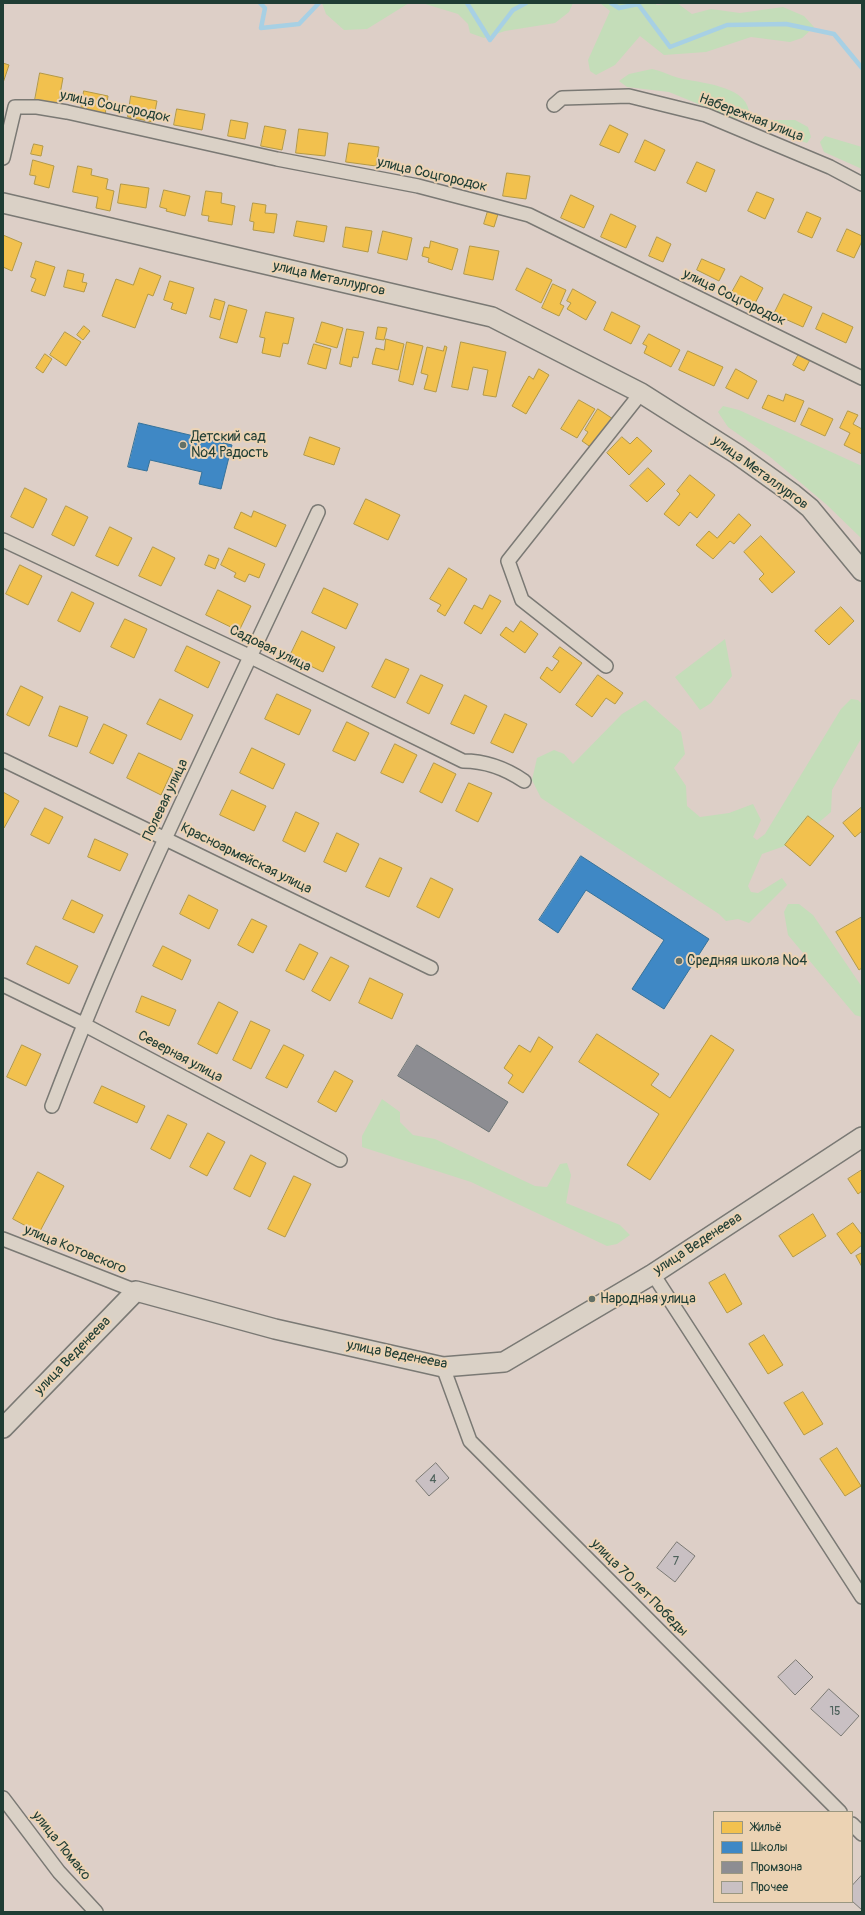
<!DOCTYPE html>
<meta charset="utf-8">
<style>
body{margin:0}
#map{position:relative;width:865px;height:1915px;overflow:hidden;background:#ddcfc7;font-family:Pangolin,sans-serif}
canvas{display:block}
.frame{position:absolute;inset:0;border:4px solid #1f3d34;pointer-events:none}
.legend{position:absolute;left:713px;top:1811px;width:140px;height:92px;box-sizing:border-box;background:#ecd3b4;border:1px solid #9a9781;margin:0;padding:5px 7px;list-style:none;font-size:12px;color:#1f3d34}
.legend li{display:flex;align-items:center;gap:8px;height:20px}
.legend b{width:20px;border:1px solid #9a9781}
</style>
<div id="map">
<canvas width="865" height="1915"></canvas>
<div class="frame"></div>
<ul class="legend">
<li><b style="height:11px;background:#f2c14e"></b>Жильё</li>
<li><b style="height:11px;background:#3f88c5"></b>Школы</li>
<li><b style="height:11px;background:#8d8d92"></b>Промзона</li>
<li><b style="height:11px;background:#c9c0c3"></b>Прочее</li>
</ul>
</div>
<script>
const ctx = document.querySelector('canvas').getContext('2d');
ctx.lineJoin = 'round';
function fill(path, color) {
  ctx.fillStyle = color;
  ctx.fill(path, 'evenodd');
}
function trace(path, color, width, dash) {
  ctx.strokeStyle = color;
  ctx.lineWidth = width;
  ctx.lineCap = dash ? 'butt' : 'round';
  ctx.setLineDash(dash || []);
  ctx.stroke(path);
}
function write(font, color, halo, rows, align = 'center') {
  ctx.font = font + ' Pangolin,sans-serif';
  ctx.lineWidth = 4;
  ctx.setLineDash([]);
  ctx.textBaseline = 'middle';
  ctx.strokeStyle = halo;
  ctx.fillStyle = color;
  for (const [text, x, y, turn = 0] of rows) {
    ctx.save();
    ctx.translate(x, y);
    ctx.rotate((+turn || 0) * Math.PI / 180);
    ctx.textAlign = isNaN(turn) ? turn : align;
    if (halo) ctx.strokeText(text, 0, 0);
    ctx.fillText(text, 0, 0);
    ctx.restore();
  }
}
const green = new Path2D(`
 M322,3H409L367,29L344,30L326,14Z
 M422,3H573L569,12L555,23L505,31L484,38L470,33L468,24L458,14Z
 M600,3H654L657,5L677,3L692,14L711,9L740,13L783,7L804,16L814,27L802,38L790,42L751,37L706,52L664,55L640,36L615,65L596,75L590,71L588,60L610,11Z
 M652,69C663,71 670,76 679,78C699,83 745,85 749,111L745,117L735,119L669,92L627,87L619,81L629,74Z
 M768,120H795L808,127L811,137L807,143C793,139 777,131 768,120Z
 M825,136L862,147V169L824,152L820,142Z
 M723,406L739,410L862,466V539L827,505L769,456L728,427L718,412Z
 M725,639L732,676L711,703L700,710L675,677Z
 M851,699L858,700L862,704V737L832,790L831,812L796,842L762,854L748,886L751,892L758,893L782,878L787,885L749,923L738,919L726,921L719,914L541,798L532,780L537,758L554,750L564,754L573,764L622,714L645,700L681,732L685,754L674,768L686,786L687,806L700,817L729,813L753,804L761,820L753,837L757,840L765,834L841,709Z
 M788,904H799L813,915L862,987V1017L855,1015L788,935L784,912Z
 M382,1099L400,1112V1122L413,1135L435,1139L535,1186L547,1187L560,1164L567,1163L571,1175L566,1203L620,1225L630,1235L617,1244L607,1246L471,1182L362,1147V1136Z`);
const homes = new Path2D(`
 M3,63L9,65L3,83Z
 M40,73L63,78L58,105L35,100Z
 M84,91L108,96L105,115L81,110Z
 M131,96L157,101L153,122L128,117Z
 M177,109L205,114L202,130L174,125Z
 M231,120L248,123L245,139L228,136Z
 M610,125L628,134L619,153L600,145Z
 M265,126L286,130L282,150L261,146Z
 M299,129L328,133L325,156L296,153Z
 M645,140L665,150L655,171L635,162Z
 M349,143L379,147L376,166L346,162Z
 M34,144L43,146L41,156L31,154Z
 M33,160L54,166L49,188L34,184L36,176L30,175Z
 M697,162L715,170L706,192L687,183Z
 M78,166L92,169L91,175L108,179L106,189L114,191L110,211L96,208L98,197L73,192Z
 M507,173L530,176L526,199L503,196Z
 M121,184L149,188L146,208L118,203Z
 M164,190L190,196L185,216L166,211L167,209L160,207Z
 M206,191L222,193L221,203L235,206L232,225L208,221L209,216L202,215Z
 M757,192L774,199L765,219L748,211Z
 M571,195L594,206L584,228L561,218Z
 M253,203L266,205L265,213L277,214L274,233L253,230L254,222L250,221Z
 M488,211L498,214L494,227L484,224Z
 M807,212L821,218L812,238L798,232Z
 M611,214L636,226L626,248L601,237Z
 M297,221L327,226L324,242L294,236Z
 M346,227L372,231L368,252L343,247Z
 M847,229L862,236V241L854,258L837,251Z
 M383,231L412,238L407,260L378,253Z
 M3,235L22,243L12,271L3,267Z
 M657,237L671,244L663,262L649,256Z
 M431,241L458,249L452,270L428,262L429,258L422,256L424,247L429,248Z
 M470,246L499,251L493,280L464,274Z
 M702,259L725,269L719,281L697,270Z
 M36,261L55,267L45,296L31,291L36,279L31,277Z
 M140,268L161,276L153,296L148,294L135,328L102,316L116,279L133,285Z
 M527,268L552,280L541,303L516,290Z
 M68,270L84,274L82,282L87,283L84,292L64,287Z
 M741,276L763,288L753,307L731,294Z
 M170,281L194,288L186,314L171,309L173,303L164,300Z
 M553,284L566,290L560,304L564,306L559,316L542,308Z
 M573,289L596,302L586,320L567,309L571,303L567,301Z
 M784,294L812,307L803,327L774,314Z
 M215,299L225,302L220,320L210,317Z
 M229,305L247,310L237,343L220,338Z
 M266,312L294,318L288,344L283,343L280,357L262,353L265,338L260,337Z
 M612,312L640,326L631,344L604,330Z
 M823,313L853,327L846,343L816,329Z
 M322,322L343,328L337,348L316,342Z
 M84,326L90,331L83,340L77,335Z
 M378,327L387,328L384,340L376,339Z
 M347,329L364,332L358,358L353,357L351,367L340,364Z
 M65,332L81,342L66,366L50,355Z
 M649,334L680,350L671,367L644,353L647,346L643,344Z
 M386,339L404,344L398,370L372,364L376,348L384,350Z
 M407,342L423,346L413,385L399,381Z
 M461,342L506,352L496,397L483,395L488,370L473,367L468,390L452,387Z
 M314,344L331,349L326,369L308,364Z
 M445,346L447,347L436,392L424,389L428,375L421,373L427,347L443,351Z
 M688,351L723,367L714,386L679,370Z
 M800,352L811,358L804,371L793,365Z
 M45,354L52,359L43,373L36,368Z
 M539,369L549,375L526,414L512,406L529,376L533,379Z
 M736,369L757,381L748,399L726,388Z
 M786,394L804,401L795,422L762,408L768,395L783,401Z
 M579,400L595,409L577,438L561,429Z
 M809,408L833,419L825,436L801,425Z
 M598,409L613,419L592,448L582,441L588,432L585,430Z
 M848,411L858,415L853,424L862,429V454L844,445L850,433L840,428Z
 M310,437L340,448L334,465L304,455Z
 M622,437L630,444L637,437L652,451L629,475L607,453Z
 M648,468L665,484L647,502L630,486Z
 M690,475L715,495L697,518L690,512L679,526L664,514L680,494L677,491Z
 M25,488L47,499L33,528L11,517Z
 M366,499L400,515L388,540L354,524Z
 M66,506L88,517L74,546L52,535Z
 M254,511L286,525L276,547L234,528L241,512L251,517Z
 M739,514L751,525L734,544L730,541L713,559L696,545L709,531L717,538Z
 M110,527L132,538L118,566L96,556Z
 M761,536L795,572L772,593L759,579L764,574L744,552Z
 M153,547L175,558L161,586L139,576Z
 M229,548L265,564L259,578L249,574L245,582L234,577L236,573L221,565Z
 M209,555L219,559L215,569L205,565Z
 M20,565L42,576L28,605L6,594Z
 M449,568L467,579L445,616L437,611L441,605L430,599Z
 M324,588L358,604L346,629L312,613Z
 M218,590L251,606L239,631L206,615Z
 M72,592L94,603L80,632L58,621Z
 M490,595L501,601L481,634L464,623L474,605L482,609Z
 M841,607L854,621L829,645L815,631Z
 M125,619L147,629L134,658L111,647Z
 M521,621L538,634L525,653L500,635L506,627L513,632Z
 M302,631L335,647L323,672L290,656Z
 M187,646L220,662L208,688L175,671Z
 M560,647L582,663L560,693L540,678L547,667L552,671L559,661L553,657Z
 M386,659L409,669L395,698L372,687Z
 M421,675L443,685L429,714L407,703Z
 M598,675L623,693L615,704L606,698L592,717L576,705Z
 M21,686L43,697L29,726L7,715Z
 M277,694L311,710L299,735L265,719Z
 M465,695L487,706L474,734L451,724Z
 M160,699L193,715L181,740L147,724Z
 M60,706L88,717L77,747L49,736Z
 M505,714L527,724L513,753L491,743Z
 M347,722L369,733L355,761L333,751Z
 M104,724L127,735L113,764L90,753Z
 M395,744L417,755L403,783L381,773Z
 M252,748L285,764L273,789L240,773Z
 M139,753L173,769L161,795L127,778Z
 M434,763L456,774L442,803L420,792Z
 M469,783L492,793L478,822L456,811Z
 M232,790L266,806L254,831L220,815Z
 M3,792L19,801L4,828L3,827Z
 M862,807V831L855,837L843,823Z
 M45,808L63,817L49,844L31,835Z
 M296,812L319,823L305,852L283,841Z
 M808,816L834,836L810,866L785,845Z
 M337,833L359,844L346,872L324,862Z
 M95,839L128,854L120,871L88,857Z
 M380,858L402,868L389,897L366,887Z
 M431,878L453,889L439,918L417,907Z
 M189,895L218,910L209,929L180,914Z
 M72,900L103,915L94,933L63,919Z
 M862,917V968L859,970L836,932Z
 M252,919L267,926L253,953L238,945Z
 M300,944L318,953L304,980L286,971Z
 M36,946L78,966L69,984L27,964Z
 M163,946L191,960L182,980L153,966Z
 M331,957L349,966L330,1001L312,991Z
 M370,978L403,994L392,1019L359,1003Z
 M142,996L176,1010L169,1026L136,1012Z
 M219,1002L238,1012L217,1054L198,1044Z
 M251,1021L270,1030L251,1069L233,1060Z
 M597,1034L659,1074L651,1085L670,1098L711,1035L734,1050L650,1180L627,1165L659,1114L579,1062Z
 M539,1037L553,1047L523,1093L508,1083L513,1075L504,1068L519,1045L530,1052Z
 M22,1045L41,1054L26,1086L7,1077Z
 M284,1045L304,1055L287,1088L266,1078Z
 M335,1071L353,1081L336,1112L318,1102Z
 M102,1086L145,1106L137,1123L94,1103Z
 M168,1115L187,1124L170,1159L151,1149Z
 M208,1133L225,1142L207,1176L190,1167Z
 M251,1155L266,1163L250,1197L234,1189Z
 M862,1170V1191L858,1194L848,1179Z
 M38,1172L64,1186L39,1233L13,1219Z
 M294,1176L311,1184L285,1237L268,1229Z
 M813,1214L826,1236L793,1257L779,1236Z
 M853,1223L862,1235V1245L851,1254L837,1234Z
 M862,1253V1267L856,1256Z
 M725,1274L742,1304L727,1313L709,1283Z
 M764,1335L783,1365L768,1374L749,1344Z
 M803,1392L823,1424L804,1435L784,1403Z
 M837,1448L861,1486L845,1496L820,1459Z`);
const schools = new Path2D(`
 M139,423L232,445L221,489L199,484L202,472L150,460L147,471L128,467Z
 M581,856L709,939L664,1009L632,989L664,940L586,890L558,933L539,920Z`);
const industry = new Path2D(`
 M417,1045L508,1102L489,1132L398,1076Z`);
const stream = new Path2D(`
 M260,3L265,8L261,28L299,24L319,3
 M467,3L490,40L513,10L526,3
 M611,3L619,8L638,4L670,47L727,25L786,24L834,34L862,68`);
const building = new Path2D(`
 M436,1463L449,1478L429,1496L416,1481Z
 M677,1542L695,1556L675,1582L657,1568Z
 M796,1660L813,1677L795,1695L778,1677Z
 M829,1689L859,1716L841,1736L811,1709Z
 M862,1875V1910L852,1901V1886Z`);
const street = new Path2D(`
 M554,105L562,98L629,96L706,115L830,167L862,184
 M3,158L15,107H37L67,112L277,159L418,186L529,215L862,378
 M3,540L251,657L463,761C486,761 505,768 524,781
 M606,666L522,600L508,561L641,393
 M3,760L431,968
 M3,985L83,1024L340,1160
 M52,1106C129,903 227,709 318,512
 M3,1239L136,1291
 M653,1274L862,1597
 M443,1367L470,1441L840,1812
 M3,1798L59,1872L96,1912
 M852,1824L862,1834`);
const secondary = new Path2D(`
 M3,203L492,317L641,393L737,454L793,494L810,508L862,571
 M3,1428L136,1291L275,1329L443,1367L504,1362L653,1274L862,1137`);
const markers = [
 [183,445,4,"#627067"],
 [679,961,4,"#627067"],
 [592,1299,4,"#627067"]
];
const numberNames = [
 ["4",433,1480],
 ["7",676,1562],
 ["15",835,1712]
];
const streetNames = [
 ["улица Соцгородок",115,107,12],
 ["Набережная улица",751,118,21],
 ["улица Соцгородок",432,175,13],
 ["улица Металлургов",329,279,13],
 ["улица Соцгородок",734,298,26],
 ["улица Металлургов",760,473,36],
 ["Садовая улица",270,649,26],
 ["Полевая улица",166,800,-65],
 ["Красноармейская улица",246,859,26],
 ["Северная улица",180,1057,28],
 ["улица Веденеева",698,1244,-33],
 ["улица Котовского",75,1250,22],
 ["улица Веденеева",397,1355,11],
 ["улица Веденеева",73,1356,-46],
 ["улица 70 лет Победы",639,1588,45],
 ["улица Ломако",61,1846,51]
];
const poiNames = [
 ["Детский сад",191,437],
 ["№4 Радость",191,453],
 ["Средняя школа №4",687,961],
 ["Народная улица",600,1299]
];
fill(green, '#c4ddb9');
fill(homes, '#f2c14e');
trace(homes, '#b39946', 1);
fill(schools, '#3f88c5');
trace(schools, '#35729a', 1);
fill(industry, '#8d8d92');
trace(industry, '#6c7576', 1);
trace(stream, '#a7d0e4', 4.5);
fill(building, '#c9c0c3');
trace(building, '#7a7974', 1);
trace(street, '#7a7974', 16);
trace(secondary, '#7a7974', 22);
trace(street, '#dad1c6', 13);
trace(secondary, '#dad1c6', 19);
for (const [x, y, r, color] of markers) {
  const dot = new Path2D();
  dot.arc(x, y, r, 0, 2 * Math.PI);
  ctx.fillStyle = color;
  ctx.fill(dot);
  trace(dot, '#ecd3b4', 1.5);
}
write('12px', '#4c605a', null, numberNames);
write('14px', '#1f3d34', '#ecd3b4', streetNames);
write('14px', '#1f3d34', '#ecd3b4', poiNames, 'left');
</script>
